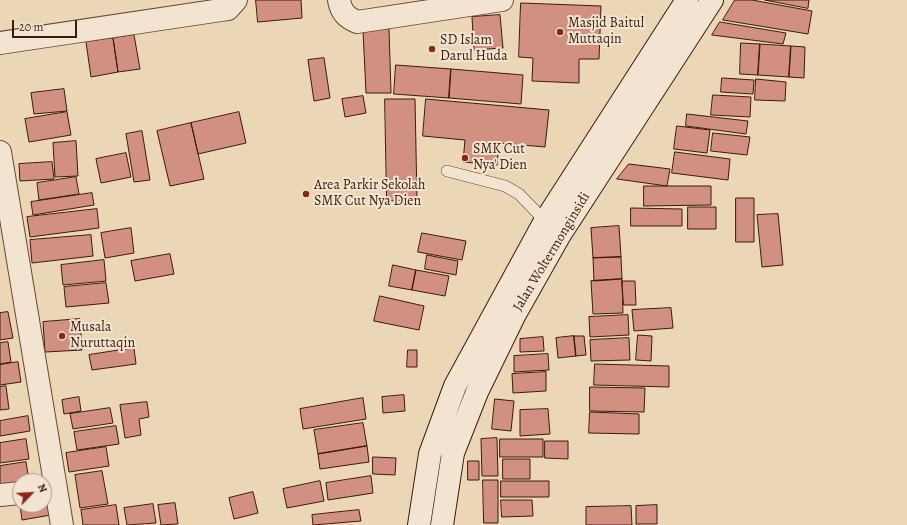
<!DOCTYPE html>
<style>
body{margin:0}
#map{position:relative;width:907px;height:525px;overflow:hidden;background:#ebd6b6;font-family:Alegreya,serif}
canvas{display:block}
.north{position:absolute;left:12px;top:473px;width:40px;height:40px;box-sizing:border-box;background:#f2e4d0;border:1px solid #a99482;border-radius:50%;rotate:65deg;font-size:11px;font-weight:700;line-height:16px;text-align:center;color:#3c1b0c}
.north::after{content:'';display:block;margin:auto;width:14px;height:18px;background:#8f2418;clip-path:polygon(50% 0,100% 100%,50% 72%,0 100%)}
.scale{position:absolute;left:12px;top:20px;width:65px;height:18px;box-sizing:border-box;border:2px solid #3c1b0c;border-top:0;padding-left:5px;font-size:12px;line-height:14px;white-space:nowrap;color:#3c1b0c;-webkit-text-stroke:3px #f2e4d0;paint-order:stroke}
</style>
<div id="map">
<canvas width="907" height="525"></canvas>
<div class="north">N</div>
<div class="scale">20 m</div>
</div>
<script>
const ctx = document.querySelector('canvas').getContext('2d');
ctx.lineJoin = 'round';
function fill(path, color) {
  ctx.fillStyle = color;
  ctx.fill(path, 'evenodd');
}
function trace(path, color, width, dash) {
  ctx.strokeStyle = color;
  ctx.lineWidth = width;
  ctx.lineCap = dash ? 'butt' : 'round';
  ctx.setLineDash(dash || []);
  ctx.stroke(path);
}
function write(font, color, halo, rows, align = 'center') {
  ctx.font = font + ' Alegreya,serif';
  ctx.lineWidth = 4;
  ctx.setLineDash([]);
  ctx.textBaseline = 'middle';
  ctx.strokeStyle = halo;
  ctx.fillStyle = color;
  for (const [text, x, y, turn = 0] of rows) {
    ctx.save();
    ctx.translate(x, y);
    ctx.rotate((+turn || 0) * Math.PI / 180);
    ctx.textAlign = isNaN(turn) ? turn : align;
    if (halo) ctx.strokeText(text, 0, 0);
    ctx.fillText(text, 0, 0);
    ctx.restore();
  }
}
const building = new Path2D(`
 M256,0H301L302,18L258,22Z
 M735,0H752L812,11L808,34L723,20Z
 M765,0H809L808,8Z
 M521,3L601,6L599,59H579V83L532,81L533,58L519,57Z
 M500,15L503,48L474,50L472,17Z
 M720,22L786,33L783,44L712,35Z
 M389,29L391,93H366L363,30Z
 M134,35L140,69L118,72L113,38Z
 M113,38L118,72L91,77L86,42Z
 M741,43L760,44L758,75L740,74Z
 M760,44L791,46L789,77L758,75Z
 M791,46L805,47L804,78L789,77Z
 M324,58L330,98L314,101L308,60Z
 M396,65L451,69L449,98L394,94Z
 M451,69L523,75L521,104L449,98Z
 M722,78L754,80L753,94L721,92Z
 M756,79L786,82L785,101L755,100Z
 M64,89L67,111L34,114L31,93Z
 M713,95L751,97L750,117L711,115Z
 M363,96L366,113L345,117L342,99Z
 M385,99H415L417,200L387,201Z
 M426,99L549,110L545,147L499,143L497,165L463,162L465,140L423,136Z
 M67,112L71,135L29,142L25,119Z
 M239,112L246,143L198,154L191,123Z
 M687,114L748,121L746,134L686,126Z
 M191,123L204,179L170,186L157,131Z
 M677,126L710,130L707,153L674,149Z
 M142,131L150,180L134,182L126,134Z
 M713,133L750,137L747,155L711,151Z
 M76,141L78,176L55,177L53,143Z
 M675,152L730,159L728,180L672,173Z
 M126,153L131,177L101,183L96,159Z
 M52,162L54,179L20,181L19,164Z
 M629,164L670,169L667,186L617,179Z
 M76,177L79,194L39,200L37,183Z
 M644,186H711V205L644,206Z
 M92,193L94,205L33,215L31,202Z
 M736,198H754V242H736Z
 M688,207H716V229H688Z
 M631,208L682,209V226H631Z
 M97,209L99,228L30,237L27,217Z
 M778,214L783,265L762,267L757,215Z
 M619,226L621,257L593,258L591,228Z
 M131,228L134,253L105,258L101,233Z
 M422,233L466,241L462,260L418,252Z
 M91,235L93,256L32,263L30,240Z
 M170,254L174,274L135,281L131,261Z
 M427,255L458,261L456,275L425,269Z
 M621,257L622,279L594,281L593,258Z
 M104,260L106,281L63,285L61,265Z
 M393,265L416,270L412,290L389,286Z
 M416,270L449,276L445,296L412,290Z
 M622,279L623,313L593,314L591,281Z
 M622,281H635L636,305H624Z
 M106,283L109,303L66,307L64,287Z
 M380,296L424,306L419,330L374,321Z
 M671,308L673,328L634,331L632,310Z
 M8,312L13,338L0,340V313Z
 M628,315L629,335L590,337L589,317Z
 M80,319L82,350L45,352L43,322Z
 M638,335L652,336L651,361L636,360Z
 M574,336L576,356L558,358L556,338Z
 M574,336H584L586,355L576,356Z
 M543,337L544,351L520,352V339Z
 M629,338L630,360L591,361L590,340Z
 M8,342L11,362L0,364V343Z
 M134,348L136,364L92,370L89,355Z
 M408,350H417V367H407Z
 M548,354L549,370L514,372V356Z
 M18,362L21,382L0,385V365Z
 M595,364L669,366V387L594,385Z
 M546,372V391L513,393L512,374Z
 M6,386L9,409L0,410V387Z
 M590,387L645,388L644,412L590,411Z
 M404,395L405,411L383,413L382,397Z
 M79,397L81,411L64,414L62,400Z
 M363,398L366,419L303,429L300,409Z
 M495,399L514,401L511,431L492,429Z
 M147,402L149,417L139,419L141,435L125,438L120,405Z
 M110,408L113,423L73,429L70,414Z
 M548,409L550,434L520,436V410Z
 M590,412L639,414V434L589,433Z
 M28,416L30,431L0,436V421Z
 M363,423L367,446L318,454L314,430Z
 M116,426L119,444L77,450L74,432Z
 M497,438L498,476H482L481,439Z
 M26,439L29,459L0,463V443Z
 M500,439H543V457H500Z
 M545,441H568V459L545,458Z
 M367,446L369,462L320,469L318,454Z
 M106,447L109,466L69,472L66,453Z
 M373,457L396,458L395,475L373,474Z
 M503,459H530V479H503Z
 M468,461H479V480H468Z
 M26,462L29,481H20V485L0,489V466Z
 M102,471L108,504L80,508L75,475Z
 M371,476L373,493L328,500L326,483Z
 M483,480H498V523H484Z
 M320,481L324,501L287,508L283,489Z
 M501,481H549V497H501Z
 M253,492L258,513L234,519L229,498Z
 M44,494H48L51,515L22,520L19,498H20V505H44Z
 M501,500H532L533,516L502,517Z
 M175,503L178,524L161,525L158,505Z
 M153,504L156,523L127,525L124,508Z
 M116,505L119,525H83L81,510Z
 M657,505V524H636V506Z
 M631,506L632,525H586V507Z
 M359,510L361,521L313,525L312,515Z`);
const service = new Path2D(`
 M447,171L505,186L519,194L548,224`);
const minor = new Path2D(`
 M339,0C341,12 346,17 357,22L502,0
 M0,43L221,10L228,9L236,0
 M0,152L62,525
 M0,495L20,493`);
const secondary = new Path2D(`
 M419,525L430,454L455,386L545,221L687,0
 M442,525L453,453L477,392L515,314L559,236L712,0`);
const markers = [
 [560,32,4,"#8f2418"],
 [432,49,4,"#8f2418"],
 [465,158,4,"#8f2418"],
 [306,194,4,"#8f2418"],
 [62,336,4,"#8f2418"]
];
const poiNames = [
 ["Masjid Baitul",568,24],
 ["Muttaqin",568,40],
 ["SD Islam",440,41],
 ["Darul Huda",440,57],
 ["SMK Cut",473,150],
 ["Nya' Dien",473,166],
 ["Area Parkir Sekolah",314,186],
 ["SMK Cut Nya Dien",314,202],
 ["Musala",70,328],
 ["Nuruttaqin",70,344]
];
const streetNames = [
 ["Jalan Woltermonginsidi",552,252,-59]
];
fill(building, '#d19081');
trace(building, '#3c1b0c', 1);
trace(service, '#684a36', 12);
trace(minor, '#684a36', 24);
trace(secondary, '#3c1b0c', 24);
trace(service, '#f2e4d0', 11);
trace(minor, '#f2e4d0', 22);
trace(secondary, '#f2e4d0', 22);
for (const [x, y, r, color] of markers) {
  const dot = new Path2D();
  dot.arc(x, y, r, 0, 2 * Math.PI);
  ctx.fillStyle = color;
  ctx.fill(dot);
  trace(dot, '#f2e4d0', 1.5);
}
write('14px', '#3c1b0c', '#f2e4d0', poiNames, 'left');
write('14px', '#3c1b0c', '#f2e4d0', streetNames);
</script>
